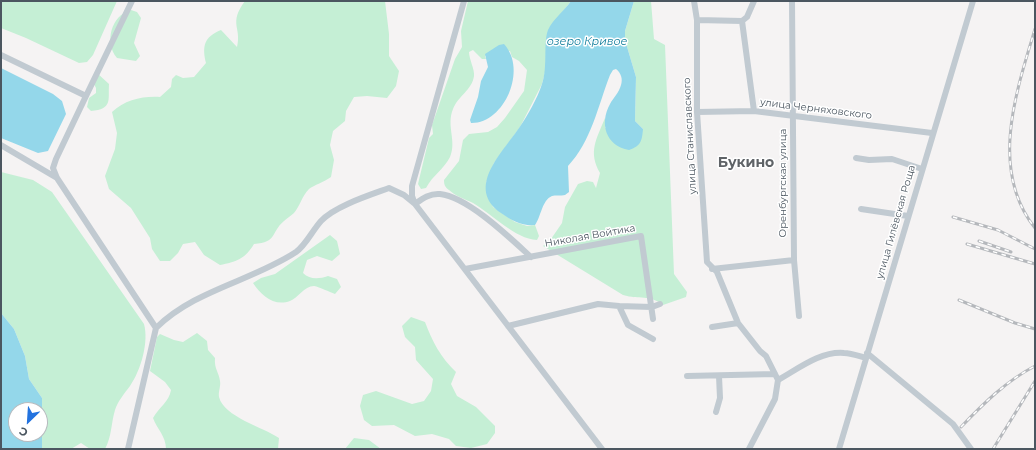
<!DOCTYPE html>
<meta charset="utf-8">
<style>
body{margin:0}
#map{position:relative;width:1036px;height:450px;overflow:hidden;background:#f5f3f3;font-family:Montserrat,sans-serif}
canvas{display:block}
.frame{position:absolute;inset:0;border:2px solid #4b5660;pointer-events:none}
.north{position:absolute;left:8px;top:402px;width:40px;height:40px;box-sizing:border-box;background:#fff;border:1px solid #b7bbbf;border-radius:50%;rotate:205deg;font-size:11px;font-weight:700;line-height:16px;text-align:center;color:#4b5660}
.north::after{content:'';display:block;margin:auto;width:14px;height:18px;background:#2373df;clip-path:polygon(50% 0,100% 100%,50% 72%,0 100%)}
</style>
<div id="map">
<canvas width="1036" height="450"></canvas>
<div class="frame"></div>
<div class="north">С</div>
</div>
<script>
const ctx = document.querySelector('canvas').getContext('2d');
ctx.lineJoin = 'round';
function fill(path, color) {
  ctx.fillStyle = color;
  ctx.fill(path, 'evenodd');
}
function trace(path, color, width, dash) {
  ctx.strokeStyle = color;
  ctx.lineWidth = width;
  ctx.lineCap = dash ? 'butt' : 'round';
  ctx.setLineDash(dash || []);
  ctx.stroke(path);
}
function write(font, color, halo, rows, align = 'center') {
  ctx.font = font + ' Montserrat,sans-serif';
  ctx.lineWidth = 3;
  ctx.setLineDash([]);
  ctx.textBaseline = 'middle';
  ctx.strokeStyle = halo;
  ctx.fillStyle = color;
  for (const [text, x, y, turn = 0] of rows) {
    ctx.save();
    ctx.translate(x, y);
    ctx.rotate((+turn || 0) * Math.PI / 180);
    ctx.textAlign = isNaN(turn) ? turn : align;
    if (halo) ctx.strokeText(text, 0, 0);
    ctx.fillText(text, 0, 0);
    ctx.restore();
  }
}
const green = new Path2D(`
 M1,1H117L93,55L87,62L79,63L26,38L1,28Z
 M245,1H385L389,34V56L399,71L396,86L387,98L367,96L354,97L346,111L345,121L333,131L330,145L334,160L331,177C324,182 314,185 309,189C302,196 300,206 294,213C291,216 287,218 284,221C270,233 278,242 254,244C245,259 236,262 220,265L204,255L195,242L183,244L178,253L170,261H160L152,249L150,238L131,208L109,189L105,176L115,149L117,133L112,112C125,100 142,96 160,97L171,87L172,79L176,75L183,78L194,77L206,63C202,46 204,37 221,30L237,47C242,27 228,24 245,1Z
 M468,1H571L548,31L547,65L542,84L520,127L494,163L486,183L493,207L515,222L527,226L535,225L539,236L537,240C515,239 492,214 473,203C465,199 455,196 449,190C445,187 444,185 444,180L459,161L463,140L469,134L488,132L497,127L505,118L524,91L527,70L519,61L512,57L510,51L485,56L486,59H482L473,50L469,52C469,59 475,70 474,76C472,90 458,96 453,109C446,126 457,141 450,157C444,169 433,175 426,188L421,189L418,184L429,138L433,134L432,125L455,59L462,47L461,31Z
 M634,1H651L654,39L665,45L674,274L687,292L686,297L663,305C649,294 640,300 623,295L543,246L551,239L562,223L565,207L578,184L587,181L593,182L596,188L600,173C588,152 596,140 605,118V128L643,129L635,121L636,77L625,40V31Z
 M131,10L137,12L141,18L134,43L140,56L136,61L117,58C104,43 111,15 131,10Z
 M97,73L109,84C108,100 113,109 91,111L87,107L89,98L96,93V88L93,82Z
 M1,172L33,180L52,192L144,324C149,342 141,370 130,386C124,394 118,401 115,410C111,423 112,436 105,449H90L81,443L71,449H42V398L29,379L25,356L14,329L1,313Z
 M330,235L337,241L340,254L332,261L317,256L307,260L303,273C310,280 319,279 328,276L337,279L341,287L335,294C329,292 320,287 314,286C304,286 298,298 290,301C274,307 261,295 253,283L261,278L275,274Z
 M411,317L425,322C432,341 441,358 456,372L451,384L457,396L476,407L495,426V433L487,444L471,448L456,446L449,439L432,434L415,436L394,425L372,426L364,420L360,406L363,395L376,391L412,404L424,401L431,391L433,379L416,360L415,347L405,337L402,326Z
 M197,333L207,341L208,350L215,358C214,369 219,372 220,381C221,386 218,392 219,397C224,417 263,427 279,438L278,449H166C166,436 157,429 153,418C159,407 169,402 171,390L165,382L150,371L157,337L160,334L174,340L183,342Z
 M354,438L369,440L381,449H345Z`);
const water = new Path2D(`
 M571,1H634L625,31V40L636,77L635,121L643,129C642,141 641,146 629,150C606,146 599,124 610,104C613,98 619,93 621,85C623,79 621,73 616,69L613,70L610,75C598,106 591,142 568,166L569,192L565,195C561,196 555,195 552,196C542,200 541,217 535,225C522,226 512,221 501,213C465,188 502,153 519,128C528,115 537,99 542,84C548,67 543,43 548,30C553,19 564,11 571,1Z
 M504,44C528,70 504,124 471,123L470,120L478,97L481,81L488,67L485,54L499,45Z
 M1,68L53,94L62,101L66,114L48,151L38,153L1,138Z
 M1,313L14,329L25,356L29,379L42,398V449H1ZM16,410H40V434H16Z`);
const minor = new Path2D(`
 M694,1L697,20V112L707,262L717,272L738,323L760,351L766,356L778,380L775,399L749,449
 M792,1L794,260L799,316
 M697,20L742,21L754,111
 M742,21L747,17L754,1
 M1,55L86,96L56,159L53,168L57,178L156,328
 M86,96L132,1
 M697,112L754,111L932,133
 M1,145L57,178
 M856,158L869,160L892,159L922,169
 M415,204L412,196V186L464,1
 M415,204C422,199 430,193 440,194C468,197 510,238 531,257
 M861,209L908,216
 M465,269L641,236L653,319
 M712,269L794,260
 M619,306L652,307L660,304
 M508,326L598,304L619,306L628,325L653,339
 M712,327L738,323
 M867,353L953,424L971,449
 M687,376L775,374
 M778,380C798,369 820,351 844,353C851,353 859,356 866,358
 M716,412L720,398L719,376
 M128,449L156,328C194,290 252,281 296,252C306,245 312,231 321,221C335,206 370,195 389,188L404,195L415,204L602,449
 M839,449L973,1`);
const rail = new Path2D(`
 M1035,29C1016,92 989,170 1035,228
 M953,217L998,230L1035,249
 M979,241L1011,252
 M967,244L1035,264
 M959,300L1015,323L1035,329
 M961,427C983,404 1006,381 1035,366
 M993,449L1035,381`);
const streetNames = [
 ["улица Черняховского",816,109,7],
 ["улица Станиславского",690,136,-93],
 ["Оренбургская улица",783,183,-90],
 ["улица Гилёвская Роща",896,222,-74],
 ["Николая Войтика",590,236,-10]
];
const waterNames = [
 ["озеро Кривое",587,42]
];
const districtNames = [
 ["Букино",746,163]
];
fill(green, '#c5efd5');
fill(water, '#94d7ea');
trace(minor, '#c1cad1', 6);
trace(rail, '#b5b8bc', 3);
trace(rail, '#fff', 1.5, [4.5]);
write('10px', '#4b5660', '#fff', streetNames);
write('italic 11px', '#127e9c', '#fff', waterNames);
write('bold 14px', '#5f6367', '#fff', districtNames);
</script>
